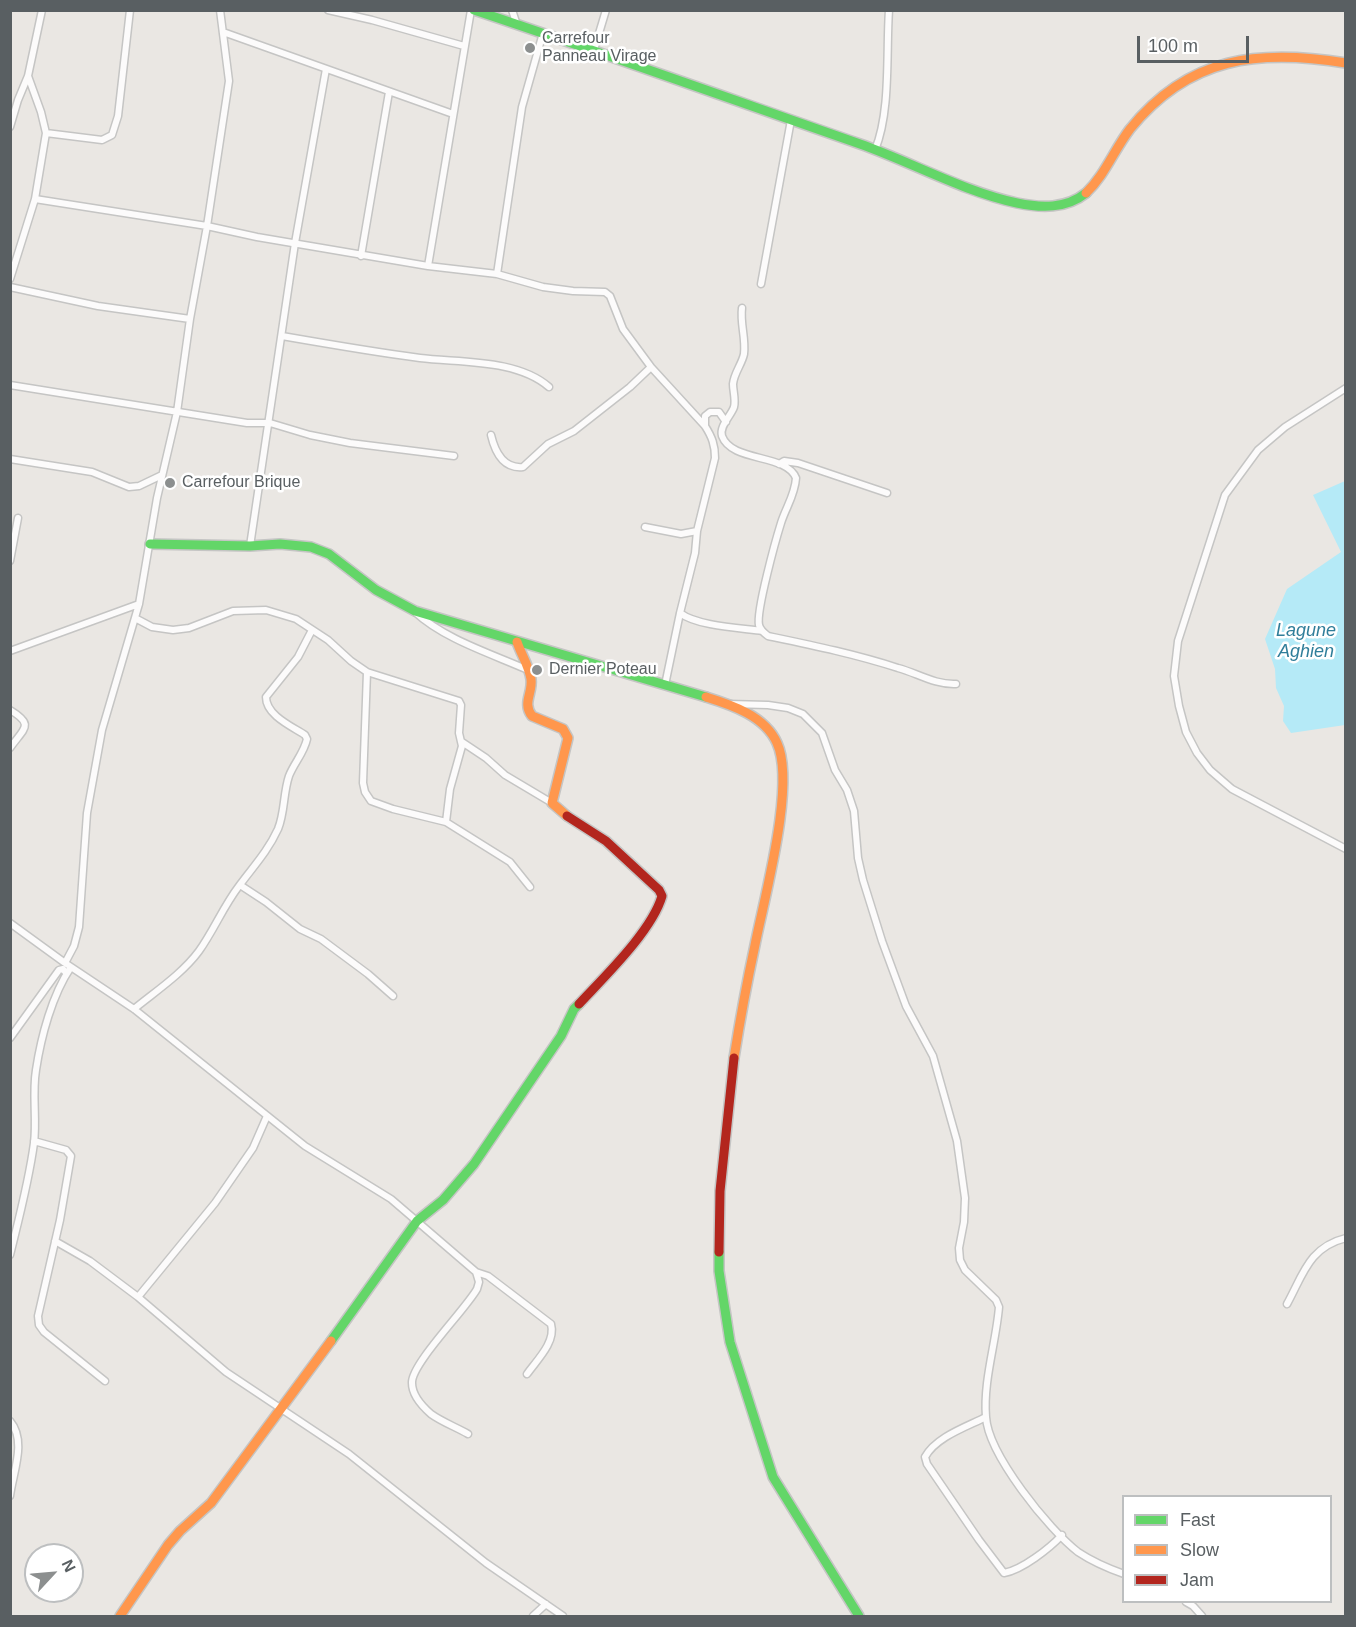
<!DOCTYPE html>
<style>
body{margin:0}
#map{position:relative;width:1356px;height:1627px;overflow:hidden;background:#eae7e3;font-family:Helvetica,sans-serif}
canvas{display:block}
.frame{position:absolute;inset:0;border:12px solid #595f62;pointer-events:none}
.legend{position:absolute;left:1122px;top:1495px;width:210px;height:108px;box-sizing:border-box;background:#fff;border:2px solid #bdbfc0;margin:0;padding:8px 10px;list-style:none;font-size:18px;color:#595f62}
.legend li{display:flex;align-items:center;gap:12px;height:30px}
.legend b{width:30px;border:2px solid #bdbfc0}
.north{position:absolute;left:24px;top:1543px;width:60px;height:60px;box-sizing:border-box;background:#fff;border:2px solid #bdbfc0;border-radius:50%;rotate:64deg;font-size:16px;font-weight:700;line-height:24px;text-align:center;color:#595f62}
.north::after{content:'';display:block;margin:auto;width:21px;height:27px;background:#8c8f8f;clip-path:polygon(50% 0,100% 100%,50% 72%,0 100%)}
.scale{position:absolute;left:1137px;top:36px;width:112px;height:27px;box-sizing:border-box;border:3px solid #595f62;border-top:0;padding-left:8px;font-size:18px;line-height:21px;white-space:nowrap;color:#595f62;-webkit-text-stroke:4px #fff;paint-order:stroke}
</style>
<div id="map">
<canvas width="1356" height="1627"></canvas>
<div class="frame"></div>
<ul class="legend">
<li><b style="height:8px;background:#63d668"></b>Fast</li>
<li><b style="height:8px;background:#ff974d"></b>Slow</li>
<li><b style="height:8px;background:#b3261e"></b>Jam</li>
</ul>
<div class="north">N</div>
<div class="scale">100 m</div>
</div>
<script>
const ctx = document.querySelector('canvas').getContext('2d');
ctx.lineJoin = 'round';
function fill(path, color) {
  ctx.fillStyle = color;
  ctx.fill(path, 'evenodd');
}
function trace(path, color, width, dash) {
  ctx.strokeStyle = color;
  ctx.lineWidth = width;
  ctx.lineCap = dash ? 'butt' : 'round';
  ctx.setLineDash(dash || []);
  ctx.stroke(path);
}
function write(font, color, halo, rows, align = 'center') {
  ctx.font = font + ' Helvetica,sans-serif';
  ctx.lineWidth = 5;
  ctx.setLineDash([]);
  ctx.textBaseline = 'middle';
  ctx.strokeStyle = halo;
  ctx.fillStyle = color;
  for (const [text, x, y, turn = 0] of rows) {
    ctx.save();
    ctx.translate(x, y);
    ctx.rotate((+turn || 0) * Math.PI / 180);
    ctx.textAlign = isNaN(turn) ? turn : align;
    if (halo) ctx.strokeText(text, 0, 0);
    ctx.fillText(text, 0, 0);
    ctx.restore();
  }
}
const water = new Path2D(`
 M1345,481V725L1291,733L1283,721L1284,706L1276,688L1275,669L1265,639L1287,589L1341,552L1313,495Z`);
const street = new Path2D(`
 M328,10L372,20L464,46
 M512,10L517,25
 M223,32L453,114
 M594,50L606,10
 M10,127L18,100L28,76L42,10
 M46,133L102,140L112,135L118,116L130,10
 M875,150C891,111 886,53 889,10
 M35,199L207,226L257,237L428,266L497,274L543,287L573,291L605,292L610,296L623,329L651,367L705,426C712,437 715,445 715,458L697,531L681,534L645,527
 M361,256L389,92
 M428,266L471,10
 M497,274L522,107L543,33
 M10,279L35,199L46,133L41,112L28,76
 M761,284L791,120
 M10,287L98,306L190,319
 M742,308C740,324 746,338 744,354C742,364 734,373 733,384C733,391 736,400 734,407C731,416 719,426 722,436C732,463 786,453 796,478C795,495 786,507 781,523C776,539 756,611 759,625C760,630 764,633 768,636C811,645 855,654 898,668C917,673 935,685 956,684
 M282,336C328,344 374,352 420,358C461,363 517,359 549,387
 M10,385L247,423H270L310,435L350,443L454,456
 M1346,388L1285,427L1258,450L1225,495L1178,641L1174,676L1179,706L1186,732L1197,753L1210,770L1232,789L1346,849
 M705,426V416L710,412H719L726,422
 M491,435C495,452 503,469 523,467L548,444L574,431L630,387L651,367
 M10,459L92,472L129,487L139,486L162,475
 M779,464L784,461L798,463L887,493
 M250,546L295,243L326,69
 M10,561L18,518
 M415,612C444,639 492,654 528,670
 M680,613C697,626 740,628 762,631
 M135,618L152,627L173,630L189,628L233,611L266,610L296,619L328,640L351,661L367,672L459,701L461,705L459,733L462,746L450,789L446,822
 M10,651L139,604
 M367,672L363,783L365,792L371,801L393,809L446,822L510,862L530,887
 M665,685L680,613L695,553L697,531
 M729,704L768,705L788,708L803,714L822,733L835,770L847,790L854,811L858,858L863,880L882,941L906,1006L933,1056L957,1141L965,1198L964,1222L959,1248L960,1260L965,1270L996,1300L999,1307C996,1343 983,1381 986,1417C988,1454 1049,1530 1078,1552C1093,1562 1107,1568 1124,1574
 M10,710C35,725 24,728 10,748
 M462,742L486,758L505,775L552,803
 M240,885L266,902L300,929L321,939L368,974L393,996
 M10,923L65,963L134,1009L305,1146L391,1199L476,1272L488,1276L551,1324C556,1342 537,1360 527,1374
 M65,963L74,946L79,927L87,813L102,730L139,604L157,498L177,412L190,319L207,226L229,81L220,10
 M134,1009C156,991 182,974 199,951C214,930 223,907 239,886C253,867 268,851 278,829C285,812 283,794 289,776C294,763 304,753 307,739L305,735C291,726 266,715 266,697L298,657L312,630
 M10,1038L59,970L63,969L66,973
 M34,1141L66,1150L71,1156L60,1220L38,1316L39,1325L44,1332L105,1381
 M55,1241L90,1261L138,1297L226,1372L349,1454L486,1563L563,1616
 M10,1255C19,1218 29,1181 34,1143C37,1119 32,1094 36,1070C41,1037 52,995 71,967
 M138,1297L215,1203L253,1148L267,1116
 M1287,1304C1303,1275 1309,1247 1346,1238
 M986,1417C966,1427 936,1437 925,1457L927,1464L979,1540L1004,1573C1022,1570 1050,1548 1062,1535
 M10,1421C27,1441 13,1472 10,1496
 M468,1434C456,1427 442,1422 431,1414C423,1407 412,1395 412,1383C411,1364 466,1309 477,1289L479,1282L476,1272
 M1186,1602L1193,1606L1202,1616
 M533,1616L546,1604`);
const fast = new Path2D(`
 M474,10C603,53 731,99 860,144C911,162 965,192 1017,203C1041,208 1066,209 1086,193
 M150,544L250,546L280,544L311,547L329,554L376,590L415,611L706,697
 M719,1252V1271L730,1342L773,1477L859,1616
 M331,1341L417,1221L443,1200L474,1164L561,1036L574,1009L579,1004`);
const slow = new Path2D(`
 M1086,193C1105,175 1114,150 1130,129C1189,56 1259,49 1346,63
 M517,642C521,654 529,666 531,679C533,693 522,703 532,716L563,729L568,738L552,803L567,816
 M706,697C732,705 765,716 777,743C796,784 764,899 755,945C747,982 740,1020 734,1058
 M120,1616L168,1545L180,1531L211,1503L331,1341`);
const jam = new Path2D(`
 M567,816L606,841L659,890L662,896C652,931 604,977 579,1004
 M719,1252L720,1191L734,1058`);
const markers = [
 [530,48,6,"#8c8f8f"],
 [170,483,6,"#8c8f8f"],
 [537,670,6,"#8c8f8f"]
];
const poiNames = [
 ["Carrefour",542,39],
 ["Panneau Virage",542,57],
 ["Carrefour Brique",182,483],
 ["Dernier Poteau",549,670]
];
const waterNames = [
 ["Lagune",1306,631],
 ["Aghien",1306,652]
];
fill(water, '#b5eaf7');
trace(street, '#c5c5c4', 9);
trace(fast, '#c5c5c4', 12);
trace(slow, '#c5c5c4', 12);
trace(jam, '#c5c5c4', 12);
trace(street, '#fcfbfb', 6);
trace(fast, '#63d668', 9);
trace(slow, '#ff974d', 9);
trace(jam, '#b3261e', 9);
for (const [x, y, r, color] of markers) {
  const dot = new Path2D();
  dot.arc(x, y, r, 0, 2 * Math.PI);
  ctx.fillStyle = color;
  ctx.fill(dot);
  trace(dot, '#fff', 2);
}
write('16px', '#595f62', '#fff', poiNames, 'left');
write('italic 18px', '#307e9a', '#fff', waterNames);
</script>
